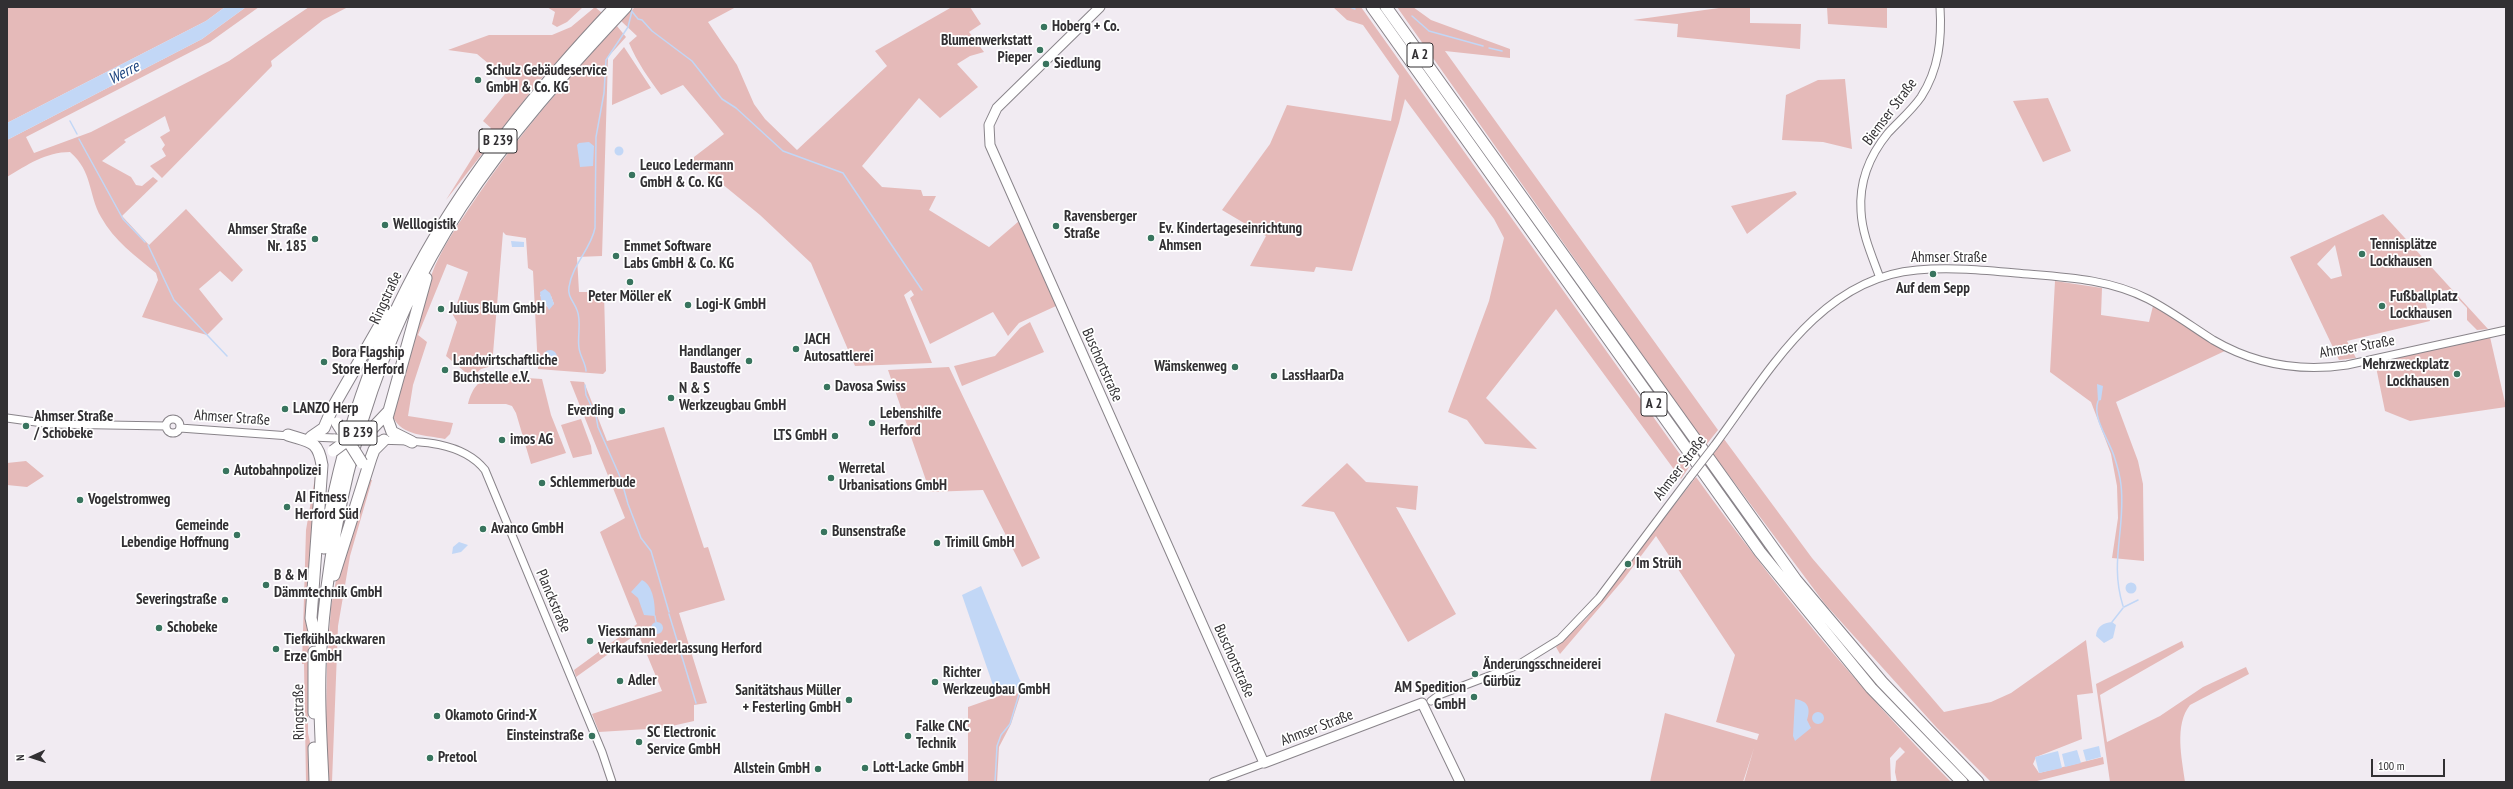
<!DOCTYPE html>
<meta charset="utf-8">
<style>
body{margin:0}
#map{position:relative;width:2513px;height:789px;overflow:hidden;background:#f1ebf2;font-family:"PT Sans Narrow",sans-serif}
canvas{display:block}
.frame{position:absolute;inset:0;border:8px solid #323033;pointer-events:none}
.north{position:absolute;left:12px;top:737px;width:40px;height:40px;-webkit-text-stroke:3px #fff;paint-order:stroke;rotate:267deg;font-size:11px;font-weight:700;line-height:16px;text-align:center;color:#323033}
.north::after{content:'';display:block;margin:auto;width:14px;height:18px;background:#323033;clip-path:polygon(50% 0,100% 100%,50% 72%,0 100%)}
.scale{position:absolute;left:2371px;top:759px;width:74px;height:18px;box-sizing:border-box;border:2px solid #323033;border-top:0;padding-left:5px;font-size:12px;line-height:14px;white-space:nowrap;color:#323033;-webkit-text-stroke:3px #fff;paint-order:stroke}
</style>
<div id="map">
<canvas width="2513" height="789"></canvas>
<div class="frame"></div>
<div class="north">N</div>
<div class="scale">100 m</div>
</div>
<script>
const ctx = document.querySelector('canvas').getContext('2d');
ctx.lineJoin = 'round';
function fill(path, color) {
  ctx.fillStyle = color;
  ctx.fill(path, 'evenodd');
}
function trace(path, color, width, dash) {
  ctx.strokeStyle = color;
  ctx.lineWidth = width;
  ctx.lineCap = dash ? 'butt' : 'round';
  ctx.setLineDash(dash || []);
  ctx.stroke(path);
}
function write(font, color, halo, rows, align = 'center') {
  ctx.font = font + ' "PT Sans Narrow",sans-serif';
  ctx.lineWidth = 3.5;
  ctx.setLineDash([]);
  ctx.textBaseline = 'middle';
  ctx.strokeStyle = halo;
  ctx.fillStyle = color;
  for (const [text, x, y, turn = 0] of rows) {
    ctx.save();
    ctx.translate(x, y);
    ctx.rotate((+turn || 0) * Math.PI / 180);
    ctx.textAlign = isNaN(turn) ? turn : align;
    if (halo) ctx.strokeText(text, 0, 0);
    ctx.fillText(text, 0, 0);
    ctx.restore();
  }
}
const green = new Path2D(`
 M7,7H225L206,21L7,123Z
 M246,7H259L210,42L26,137L34,153L91,132L229,61L309,7H348L323,20L271,61L272,66L162,178L150,166L166,156L162,149L165,145L160,137L170,131L165,116L124,140L126,142L102,161L131,177L136,185L142,186L153,177L158,181L122,216L149,245L186,209L243,270L232,282L220,271L199,289L223,319L207,335L142,317L158,280L156,273C136,256 114,241 101,217C88,194 93,172 70,152C46,152 27,165 7,177V140L202,39Z
 M547,7H583L567,22L557,27L552,24L555,12Z
 M595,7L602,13L540,80L446,200L491,128L483,121L513,84L477,54L448,50L489,35H552L571,27Z
 M635,7H736L708,22L737,65L754,104L765,119L797,150L887,66L875,51L952,7H970L981,24L969,32L984,52L970,56L957,64L978,87L940,118L919,98L862,166L882,187L921,190L923,196H936L929,210L989,247L1019,221L1057,302L1056,306L1019,323L1008,336L993,312L930,344L910,298L914,295L911,290L904,295L932,363L855,366L811,263L760,215L694,161V157L724,134L683,85L661,95C649,79 637,62 629,43L637,36L621,21Z
 M1333,7H1361L1689,467L1681,479L1556,309L1486,398L1537,449L1485,444L1467,420L1448,412L1489,301L1504,238L1494,219L1405,99L1399,123L1352,271L1316,267L1314,272L1250,266L1266,236L1222,210L1270,144L1287,105L1391,121L1399,76L1363,25L1347,20Z
 M1397,7H1413L1431,20L1510,49V58L1445,51L1718,430L1706,445Z
 M1726,7H1750V23L1801,24L1800,49L1677,37L1678,24L1633,20Z
 M1827,7H1887V28L1828,24Z
 M617,26L626,37L608,57L602,256L577,257L579,292H604L606,371L603,374L538,369L533,271L528,268L526,238L506,235L503,232L492,366L481,369L471,377L446,356L457,322L453,315L468,272L447,264L418,335L427,342L413,385L408,416L453,423L450,434L445,439C426,435 402,436 393,417C404,370 414,322 431,276C441,248 460,222 476,198C518,136 566,80 617,26ZM540,295L551,296L554,304L547,307Z
 M624,47L651,88L612,105L613,60Z
 M1845,79L1852,149L1823,142L1782,140L1786,95L1818,80Z
 M2048,98L2071,151L2043,162L2013,101Z
 M1795,191L1797,194L1747,234L1731,206Z
 M2383,214L2488,329L2477,330L2467,320V308L2450,290L2423,292L2430,321L2347,341L2356,358L2339,360L2290,257ZM2335,245L2342,276L2331,279L2317,264Z
 M2055,281L2102,288L2101,315L2149,322L2153,306L2227,350L2116,402L2138,461L2143,484L2144,561L2112,558L2118,518L2117,486L2111,454L2091,402L2050,372Z
 M1030,322L1044,352L962,386L954,366L995,356L1020,328Z
 M2490,337L2506,407L2410,421L2385,411L2375,362Z
 M949,367L1040,558L1022,567L983,490L930,492L888,370Z
 M495,376L542,379L551,415L566,453L531,464L516,413L512,406L506,404H468C472,389 478,379 495,376Z
 M570,381L584,382L607,441L664,427L704,548L708,547L725,600L679,613L707,703L694,705V721L663,728L599,732L592,714L662,691L638,633L576,677L574,670L637,624L600,532L625,518Z
 M581,419L591,446L592,454L573,458L561,425Z
 M1724,439L1812,558L1944,712L1991,702L2011,693L2086,640L2093,693L2077,695L2082,739L2036,757L2033,764L2039,773L2103,757L2104,764L2033,782H1991L1937,728L1825,604L1713,454Z
 M26,461L44,476L27,487L7,485V463Z
 M1347,463L1366,482L1418,486L1416,510L1396,507L1456,614L1408,642L1334,512L1301,506Z
 M317,466L308,664V733L311,747L312,782H306L304,664H302L306,530Z
 M1696,477C1774,585 1857,687 1951,782H1897L1895,772L1896,761L1905,752L1900,747L1890,758L1891,782H1744L1754,748L1743,782H1650L1665,713L1757,740L1759,734L1716,722L1735,655L1656,536L1623,580L1560,654L1556,647L1586,619Z
 M368,479L372,480L350,556L338,626L332,782H325L327,663L331,607L336,580Z
 M2182,641L2184,647L2100,695L2107,742L2160,716L2203,687L2246,667L2249,674L2190,705C2174,725 2182,759 2185,782H2110L2096,684Z
 M1021,693L1011,724L999,747L997,782H968V707L1002,695Z`);
const water = new Path2D(`
 M225,7H246L202,39L7,140V123L206,21Z
 M589,142L594,146L593,166L580,167L577,145L579,143Z
 M614.5 151a4.5 4.5 0 1 1 9 0a4.5 4.5 0 1 1-9 0Z
 M511,241L524,242V247H512Z
 M545,289L550,293L554,304L549,310L545,302L541,300L540,292Z
 M543 357a7 7 0 1 1 14 0a7 7 0 1 1-14 0Z
 M2097,384L2103,386L2101,400L2098,401Z
 M459,542L468,545L461,552L452,554L453,547Z
 M642,580C654,586 655,605 655,616L644,615L638,598L631,592Z
 M2125.5 588a5.5 5.5 0 1 1 11 0a5.5 5.5 0 1 1-11 0Z
 M981,586L1019,678L1023,686L1000,692L995,691L962,595Z
 M651 628a6 6 0 1 1 12 0a6 6 0 1 1-12 0Z
 M2112,622L2116,625L2113,638L2104,643L2096,636C2097,626 2103,623 2112,622Z
 M1795,699C1808,701 1811,708 1807,720L1811,728L1795,741L1793,736Z
 M1812 718a6 6 0 1 1 12 0a6 6 0 1 1-12 0Z
 M2099,746L2101,757L2086,761L2083,750Z
 M2077,750L2081,763L2065,767L2062,754Z
 M2058,751L2062,768L2039,773L2035,757Z`);
const stream = new Path2D(`
 M1350,7L1355,9
 M630,9L638,19L642,20L652,31L692,61L722,99L736,108L783,151L843,173L922,290
 M1412,16L1429,31L1483,46
 M1489,48L1502,51
 M70,121L77,134
 M79,139L123,219L145,242
 M148,245L174,300L227,356
 M586,371C586,364 580,356 579,348C577,336 582,322 577,310C574,302 567,296 569,287C572,265 591,249 595,228L596,137L604,93L606,60L628,27L632,11
 M585,385L586,395L596,416L598,427L621,479L628,504L641,538L651,551L669,612
 M2098,401C2092,418 2109,440 2114,456C2117,465 2120,476 2121,485C2126,529 2109,561 2123,606
 M2124,607L2138,600
 M669,614L696,703
 M655,616L656,622
 M2112,622L2123,608
 M1021,689L1024,687
 M995,782L997,746L1001,735L1010,724L1019,694`);
const minor = new Path2D(`
 M1880,278C1872,256 1862,234 1861,211C1859,182 1870,155 1888,133C1899,121 1912,110 1921,97C1939,69 1942,39 1940,7
 M7,418L50,424L166,426
 M166 426a7 7 0 1 1 14 0a7 7 0 1 1-14 0Z
 M180,428L290,436
 M311,437L335,438
 M370,440C408,441 460,438 485,470L602,752L612,782
 M1714,446C1767,375 1819,278 1917,270C1950,267 1983,270 2016,273C2061,277 2107,278 2148,299C2171,311 2191,326 2213,340C2254,364 2300,372 2347,365L2506,330
 M1431,701L1439,695L1518,665L1560,639L1599,598L1690,477
 M1213,782L1264,763`);
const major = new Path2D(`
 M1100,7L997,108L989,125L990,145L1264,763L1422,703L1460,782`);
const highway = new Path2D(`
 M1372,7L1760,552L1871,688L1962,782
 M1386,7L1796,580L1882,682L1978,782
 M369,432L388,412
 M288,435C310,442 318,440 322,465L311,618L315,636
 M311,437L324,428L333,407L388,311
 M412,442L392,432L387,418L426,278
 M324,548C358,325 463,167 615,7
 M334,575L371,458L374,450L384,440
 M314,713V652
 M314,748L315,782
 M323,782C321,738 318,692 321,648C332,492 375,339 461,207C509,134 567,70 626,7`);
const minorBridge = new Path2D(`
 M335,438L370,440
 M1690,477L1714,446`);
const highwayBridge = new Path2D(`
 M337,423L362,463
 M333,451L349,439L369,432`);
const markers = [
 [1044,27,4,"#38745e"],
 [1040,50,4,"#38745e"],
 [1046,64,4,"#38745e"],
 [478,80,4,"#38745e"],
 [632,175,4,"#38745e"],
 [385,225,4,"#38745e"],
 [1056,226,4,"#38745e"],
 [1151,238,4,"#38745e"],
 [315,239,4,"#38745e"],
 [2362,254,4,"#38745e"],
 [616,256,4,"#38745e"],
 [1933,274,4,"#38745e"],
 [630,282,4,"#38745e"],
 [688,305,4,"#38745e"],
 [2382,306,4,"#38745e"],
 [441,309,4,"#38745e"],
 [796,349,4,"#38745e"],
 [749,361,4,"#38745e"],
 [324,362,4,"#38745e"],
 [1235,367,4,"#38745e"],
 [445,370,4,"#38745e"],
 [2457,374,4,"#38745e"],
 [1274,376,4,"#38745e"],
 [827,387,4,"#38745e"],
 [671,398,4,"#38745e"],
 [285,409,4,"#38745e"],
 [622,411,4,"#38745e"],
 [872,423,4,"#38745e"],
 [26,426,4,"#38745e"],
 [835,436,4,"#38745e"],
 [502,440,4,"#38745e"],
 [226,471,4,"#38745e"],
 [831,478,4,"#38745e"],
 [542,483,4,"#38745e"],
 [80,500,4,"#38745e"],
 [287,507,4,"#38745e"],
 [483,529,4,"#38745e"],
 [824,532,4,"#38745e"],
 [237,535,4,"#38745e"],
 [937,543,4,"#38745e"],
 [1628,564,4,"#38745e"],
 [266,585,4,"#38745e"],
 [225,600,4,"#38745e"],
 [159,628,4,"#38745e"],
 [590,641,4,"#38745e"],
 [276,649,4,"#38745e"],
 [1475,674,4,"#38745e"],
 [620,681,4,"#38745e"],
 [935,682,4,"#38745e"],
 [1474,697,4,"#38745e"],
 [849,700,4,"#38745e"],
 [437,716,4,"#38745e"],
 [592,736,4,"#38745e"],
 [908,736,4,"#38745e"],
 [639,742,4,"#38745e"],
 [430,758,4,"#38745e"],
 [865,768,4,"#38745e"],
 [818,769,4,"#38745e"]
];
const shields = [
 [1420,55,26],
 [498,141,38],
 [1654,404,26],
 [358,433,38]
];
const shieldNames = [
 ["A 2",1420,55],
 ["B 239",498,141],
 ["A 2",1654,404],
 ["B 239",358,433]
];
const poiNames = [
 ["Hoberg + Co.",1052,27],
 ["Blumenwerkstatt",1032,41,"right"],
 ["Pieper",1032,58,"right"],
 ["Siedlung",1054,64],
 ["Schulz Gebäudeservice",486,71],
 ["GmbH & Co. KG",486,88],
 ["Leuco Ledermann",640,166],
 ["GmbH & Co. KG",640,183],
 ["Ravensberger",1064,217],
 ["Straße",1064,234],
 ["Welllogistik",393,225],
 ["Ev. Kindertageseinrichtung",1159,229],
 ["Ahmsen",1159,246],
 ["Ahmser Straße",307,230,"right"],
 ["Nr. 185",307,247,"right"],
 ["Tennisplätze",2370,245],
 ["Lockhausen",2370,262],
 ["Emmet Software",624,247],
 ["Labs GmbH & Co. KG",624,264],
 ["Auf dem Sepp",1933,289,"center"],
 ["Peter Möller eK",630,297,"center"],
 ["Fußballplatz",2390,297],
 ["Lockhausen",2390,314],
 ["Logi-K GmbH",696,305],
 ["Julius Blum GmbH",449,309],
 ["JACH",804,340],
 ["Autosattlerei",804,357],
 ["Handlanger",741,352,"right"],
 ["Baustoffe",741,369,"right"],
 ["Bora Flagship",332,353],
 ["Store Herford",332,370],
 ["Landwirtschaftliche",453,361],
 ["Buchstelle e.V.",453,378],
 ["Mehrzweckplatz",2449,365,"right"],
 ["Lockhausen",2449,382,"right"],
 ["Wämskenweg",1227,367,"right"],
 ["LassHaarDa",1282,376],
 ["Davosa Swiss",835,387],
 ["N & S",679,389],
 ["Werkzeugbau GmbH",679,406],
 ["LANZO Herp",293,409],
 ["Everding",614,411,"right"],
 ["Lebenshilfe",880,414],
 ["Herford",880,431],
 ["Ahmser Straße",34,417],
 ["/ Schobeke",34,434],
 ["LTS GmbH",827,436,"right"],
 ["imos AG",510,440],
 ["Werretal",839,469],
 ["Urbanisations GmbH",839,486],
 ["Autobahnpolizei",234,471],
 ["Schlemmerbude",550,483],
 ["AI Fitness",295,498],
 ["Herford Süd",295,515],
 ["Vogelstromweg",88,500],
 ["Gemeinde",229,526,"right"],
 ["Lebendige Hoffnung",229,543,"right"],
 ["Avanco GmbH",491,529],
 ["Bunsenstraße",832,532],
 ["Trimill GmbH",945,543],
 ["Im Strüh",1636,564],
 ["B & M",274,576],
 ["Dämmtechnik GmbH",274,593],
 ["Severingstraße",217,600,"right"],
 ["Schobeke",167,628],
 ["Viessmann",598,632],
 ["Verkaufsniederlassung Herford",598,649],
 ["Tiefkühlbackwaren",284,640],
 ["Erze GmbH",284,657],
 ["Änderungsschneiderei",1483,665],
 ["Gürbüz",1483,682],
 ["Richter",943,673],
 ["Werkzeugbau GmbH",943,690],
 ["Adler",628,681],
 ["AM Spedition",1466,688,"right"],
 ["GmbH",1466,705,"right"],
 ["Sanitätshaus Müller",841,691,"right"],
 ["+ Festerling GmbH",841,708,"right"],
 ["Okamoto Grind-X",445,716],
 ["Falke CNC",916,727],
 ["Technik",916,744],
 ["SC Electronic",647,733],
 ["Service GmbH",647,750],
 ["Einsteinstraße",584,736,"right"],
 ["Pretool",438,758],
 ["Lott-Lacke GmbH",873,768],
 ["Allstein GmbH",810,769,"right"]
];
const streetNames = [
 ["Biemser Straße",1890,112,-53],
 ["Ahmser Straße",1949,258],
 ["Ringstraße",386,298,-65],
 ["Ahmser Straße",2357,347,-10],
 ["Buschortstraße",1102,365,66],
 ["Ahmser Straße",232,418,4],
 ["Ahmser Straße",1680,468,-53],
 ["Planckstraße",553,601,67],
 ["Buschortstraße",1234,661,66],
 ["Ringstraße",299,712,-91],
 ["Ahmser Straße",1317,728,-21]
];
const waterNames = [
 ["Werre",124,73,-27]
];
fill(green, '#e5bab9');
fill(water, '#c2d7f6');
trace(stream, '#c2d7f6', 1.5);
trace(minor, '#89848a', 9);
trace(major, '#89848a', 11);
trace(highway, '#89848a', 13);
trace(minor, '#fff', 7);
trace(major, '#fff', 9);
trace(highway, '#fff', 11);
trace(minorBridge, '#89848a', 9, []);
trace(highwayBridge, '#89848a', 13, []);
trace(minorBridge, '#fff', 7);
trace(highwayBridge, '#fff', 11);
for (const [x, y, r, color] of markers) {
  const dot = new Path2D();
  dot.arc(x, y, r, 0, 2 * Math.PI);
  ctx.fillStyle = color;
  ctx.fill(dot);
  trace(dot, '#fff', 1.5);
}
for (const [x, y, w] of shields) {
  const box = new Path2D();
  box.roundRect(x - w / 2, y - 12, w, 24, 3);
  ctx.fillStyle = '#fff';
  ctx.fill(box);
  trace(box, '#323033', 1);
}
write('bold 14px', '#323033', null, shieldNames);
write('bold 15px', '#323033', '#fff', poiNames, 'left');
write('15px', '#323033', '#fff', streetNames);
write('italic 16px', '#1b437f', '#fff', waterNames);
</script>
